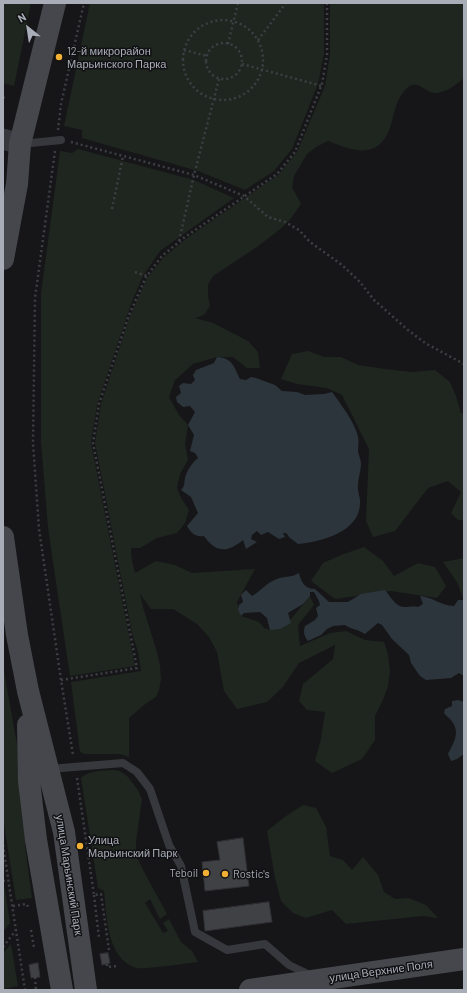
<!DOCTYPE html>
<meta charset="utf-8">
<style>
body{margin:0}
#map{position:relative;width:467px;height:993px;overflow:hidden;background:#161618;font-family:Barlow,sans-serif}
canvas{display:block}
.frame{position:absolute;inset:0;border:4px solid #a8adb8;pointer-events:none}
.north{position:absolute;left:8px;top:8px;width:40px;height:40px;-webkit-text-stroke:3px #111113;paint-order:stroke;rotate:330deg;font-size:11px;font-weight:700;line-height:16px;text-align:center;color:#a8adb8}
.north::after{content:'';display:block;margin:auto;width:14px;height:18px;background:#a8adb8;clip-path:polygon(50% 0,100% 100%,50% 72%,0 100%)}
</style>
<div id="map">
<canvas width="467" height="993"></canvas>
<div class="frame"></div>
<div class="north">N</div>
</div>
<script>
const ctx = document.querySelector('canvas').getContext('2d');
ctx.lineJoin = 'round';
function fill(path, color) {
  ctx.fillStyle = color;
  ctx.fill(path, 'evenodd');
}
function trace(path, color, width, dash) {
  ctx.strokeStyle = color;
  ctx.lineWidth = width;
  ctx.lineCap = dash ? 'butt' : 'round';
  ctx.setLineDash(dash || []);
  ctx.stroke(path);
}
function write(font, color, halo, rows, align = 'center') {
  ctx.font = font + ' Barlow,sans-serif';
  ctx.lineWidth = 3;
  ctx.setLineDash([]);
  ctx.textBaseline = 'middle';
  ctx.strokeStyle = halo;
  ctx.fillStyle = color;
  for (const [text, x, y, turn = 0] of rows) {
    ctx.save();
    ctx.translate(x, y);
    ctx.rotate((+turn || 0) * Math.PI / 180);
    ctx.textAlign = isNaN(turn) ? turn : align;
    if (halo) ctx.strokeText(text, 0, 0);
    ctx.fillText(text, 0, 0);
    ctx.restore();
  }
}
const green = new Path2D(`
 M3,3H31L14,86L3,83Z
 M90,3H324V54L318,84L292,149L274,171L245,190L198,171L82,138V130L64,126Z
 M330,3H464V78C457,84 447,92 437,93C426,95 419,78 407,88C397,97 394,113 391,125C380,160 355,152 328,141L316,147L307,154L294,176L292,187L301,204L289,221L279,230L257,247L213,276L208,285V296L210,306L204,315L195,318L213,323L248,341L258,352L260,368H247L233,357H217L193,364L175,380L169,397L179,415L188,425L185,444L188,460L180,474L177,488L181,498L189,510L185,523L177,533L157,538L140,548H131L132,561L135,573L156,561L175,565L192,573L255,569L237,602L241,616L259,622L264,628L270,630L290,620L310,596L314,605L298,625L300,646L330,633L346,631L365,640L384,642L388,654L390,672L388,686L383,700L375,716V740L362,759L332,773L315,761L321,739L325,712L307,710L299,701L303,684L333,659L335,645L299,663L283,687L267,702L237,709L224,691L217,652L209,637L197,624L173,609H151L140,594L143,607L157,652L160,666L161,679L159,690L156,697L144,705L129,718V757L120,754H85L80,752L71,682L141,671L138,652L132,633L95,443L101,404L130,316L147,278L164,257L187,238L278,175L297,152L325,86L330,54Z
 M78,149L194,180L234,198L160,251L143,276L131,304L97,405L91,443L135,666L70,676L48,528L41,442V294L60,151L72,153Z
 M308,351L324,357H341L358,365L385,369L411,372L435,370L450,382L456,396L461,413H464V520H458L451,513L461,492L448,481L428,488L395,531L373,537L366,521L369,449L342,395L327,388L297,384L281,379L292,354Z
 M364,547L383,561L394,576L418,563L435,567L446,586L437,598L391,591L335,599L311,581L323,563L341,555Z
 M464,558V601L457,582L443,562Z
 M3,665L25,790V846L32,898L16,900L3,818Z
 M113,770L120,771L127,776L138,790L142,799L136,841V855L142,868L167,914L160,919L150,899L145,903L163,933L168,931L163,923L169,919L181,942L192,951L198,962C188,963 143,970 136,968C106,958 107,916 104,891L98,888L81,778C90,770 101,771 113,770Z
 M303,805L316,808L326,827L330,856L343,860L352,870L363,857L378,875L384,892L395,899L409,898L426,905L438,918L423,916L346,924L332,910L306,918L293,913L281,901L275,878L267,831L286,816Z
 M3,886L5,890L10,923L3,932Z
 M11,944L18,986L3,989V953Z`);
const water = new Path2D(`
 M217,357C233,358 234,367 240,379L246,380L251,377L256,378L275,385L282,391L297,392L305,395L324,394L332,392C340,403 356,424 358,437C359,441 358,447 358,452C359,456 361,460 361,464C361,471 358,478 358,485C357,492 361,498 360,504C359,532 321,542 298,544L290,538L286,533H283L285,537L279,539L268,532L261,535L257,531L252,535L251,539L257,542L246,549L243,540C227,553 216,553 204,536C195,537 192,534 187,526L198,513L191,497L181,490C185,486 184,483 185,478C187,470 192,463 198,458L195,453L190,451L194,435L188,425L195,412L190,406L183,407L177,402L176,397L181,393L179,386L183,383L191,384L195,380L193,375L196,370L214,363Z
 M299,573C301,582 305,589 315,589L329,602H348L361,594L385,590C390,596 396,607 404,607C409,607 413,606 418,607L423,604L420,596C433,597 441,606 454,606L458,600H464V676L459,673L451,678L426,680L420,676L411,663L409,655L392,639L382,625L378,623L365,634C358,629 352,630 345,625L333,626L327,629L321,635L308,641C304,636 303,632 305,626L315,620L318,616L316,608L320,605L319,601L314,592H310V596L303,604L288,613L291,623L280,629L270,630L267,618L260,612L244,613L241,616L238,610L239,605L243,602L241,595L246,590L252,596C261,591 267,582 277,579C284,576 291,578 299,573Z
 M458,700L464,702V754L457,759L451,761L448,754C453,744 460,734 453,723C451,719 447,717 444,713L445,709L452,706V701Z`);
const building = new Path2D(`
 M243,838L249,886L205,891L202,862L220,860L217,842Z
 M269,902L272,922L205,931L203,911Z
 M108,953L110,963L102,965L100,954Z
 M38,963L40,977L31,978L29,965Z`);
const path = new Path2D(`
 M183 60a40 40 0 1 1 80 0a40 40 0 1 1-80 0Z
 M258,40L286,3
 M206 61a18 18 0 1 1 36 0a18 18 0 1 1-36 0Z
 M228,44L238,3
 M184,50L207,56
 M242,64L322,86
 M3,98L6,96
 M58,130L61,104L84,3
 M71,142L194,175L244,196L268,217L285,222L299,230L310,242L342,265L360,282L374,300L408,330L425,343L464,364
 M55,151L35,298L33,443L39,529L61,680L73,755
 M112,209L123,156
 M179,241L194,175L219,79
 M135,272L147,276
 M61,680L137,668L93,443L99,404L129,315L146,277L162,256L185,237L277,174L295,152L322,84L327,55V3
 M77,778L94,895L101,894L109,950
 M3,845L25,990
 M3,881L8,880
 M94,895L99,938
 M13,906L27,904L28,907
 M31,930L34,948
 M3,947L16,930
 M107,964V967L118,966
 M35,977L36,990H35`);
const service = new Path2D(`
 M21,144L61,140
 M49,769L123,763L137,772L150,789L169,845L181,866L195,932L227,950L265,944L289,965L312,976`);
const tertiary = new Path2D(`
 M3,139L20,144`);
const secondary = new Path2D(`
 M3,259L17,184L20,144L55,3
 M3,537L17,635L28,691L64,832L86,990
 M28,725L29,781L36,840L62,990
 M250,990L464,959`);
const markers = [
 [59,57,4,"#f2b134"],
 [80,846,4,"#f2b134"],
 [206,873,4,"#f2b134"],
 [225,874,4,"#f2b134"]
];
const poiNames = [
 ["12-й микрорайон",67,51],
 ["Марьинского Парка",67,64],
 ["Улица",88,840],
 ["Марьинский Парк",88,853],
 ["Teboil",198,873,"right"],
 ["Rostic's",233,874]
];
const streetNames = [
 ["улица Марьинский Парк",69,875,81],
 ["улица Верхние Поля",381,971,-8]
];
fill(green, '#1e261f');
fill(water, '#2c353c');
fill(building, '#404145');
trace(building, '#303034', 1);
trace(path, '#3d3f44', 2.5, [2, 3]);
trace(service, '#37383d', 8);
trace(tertiary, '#37383d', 21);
trace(secondary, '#45474d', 22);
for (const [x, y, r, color] of markers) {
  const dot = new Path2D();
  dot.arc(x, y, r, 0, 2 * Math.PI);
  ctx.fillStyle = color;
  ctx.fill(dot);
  trace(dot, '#111113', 1.5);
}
write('11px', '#a8adb8', '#111113', poiNames, 'left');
write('11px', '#a8adb8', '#111113', streetNames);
</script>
